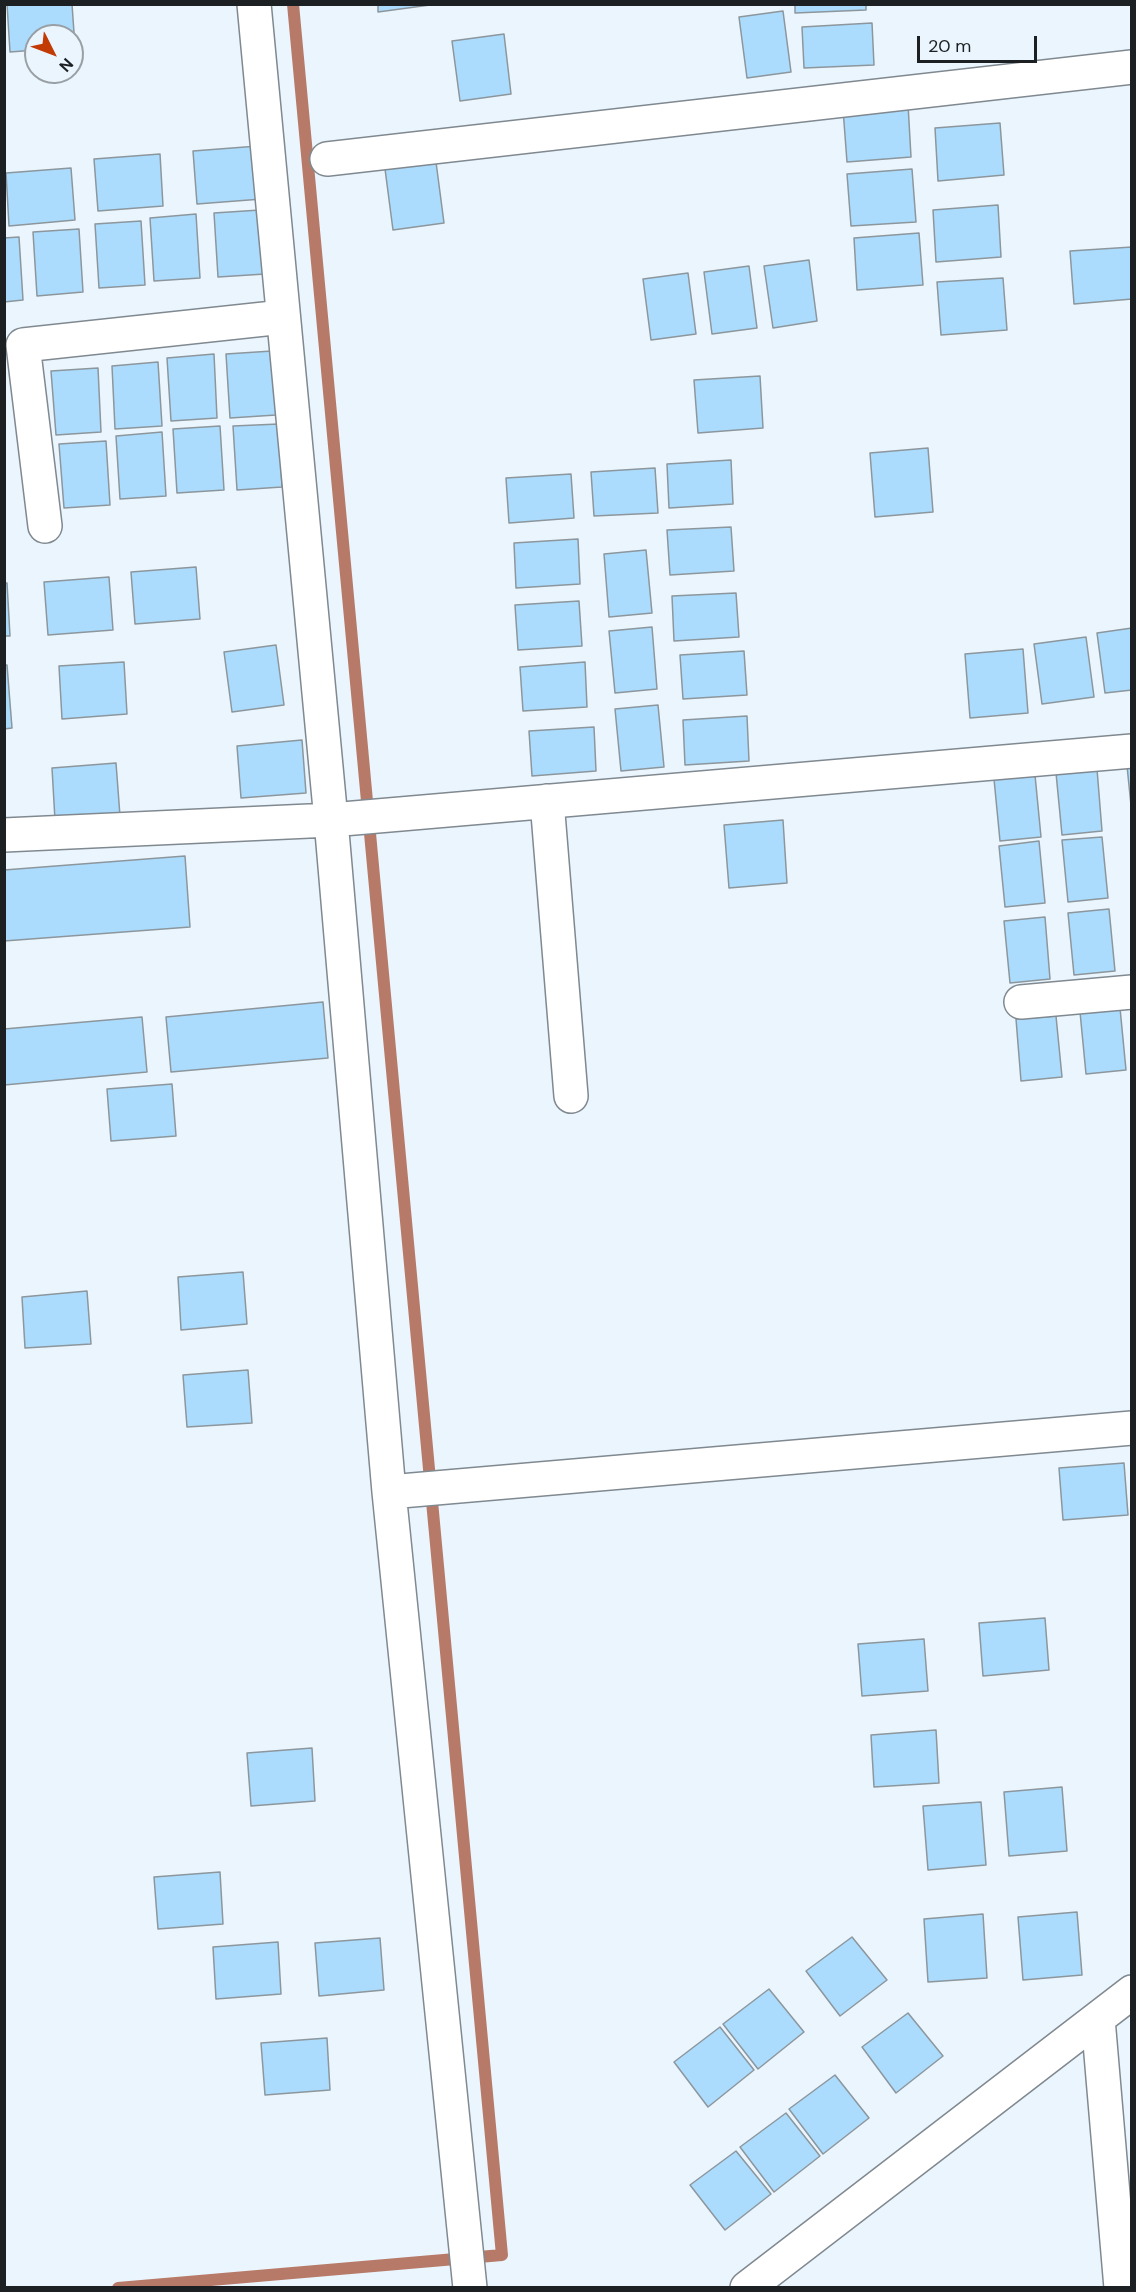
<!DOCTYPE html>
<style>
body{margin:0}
#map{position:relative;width:1136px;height:2292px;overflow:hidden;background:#eaf5fd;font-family:"DM Sans",sans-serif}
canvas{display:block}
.frame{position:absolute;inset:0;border:6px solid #1c2023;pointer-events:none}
.north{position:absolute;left:24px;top:24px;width:60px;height:60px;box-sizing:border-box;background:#eaf5fd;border:2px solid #98a0a6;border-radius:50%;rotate:132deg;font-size:16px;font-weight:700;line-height:24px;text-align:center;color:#1c2023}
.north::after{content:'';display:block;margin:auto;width:21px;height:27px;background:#c23a04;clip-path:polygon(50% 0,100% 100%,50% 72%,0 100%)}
.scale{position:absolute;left:917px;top:36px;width:120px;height:27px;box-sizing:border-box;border:3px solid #1c2023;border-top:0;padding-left:8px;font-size:18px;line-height:21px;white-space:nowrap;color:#1c2023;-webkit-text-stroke:4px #eaf5fd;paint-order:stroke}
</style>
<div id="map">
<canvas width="1136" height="2292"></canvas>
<div class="frame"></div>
<div class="north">N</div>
<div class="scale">20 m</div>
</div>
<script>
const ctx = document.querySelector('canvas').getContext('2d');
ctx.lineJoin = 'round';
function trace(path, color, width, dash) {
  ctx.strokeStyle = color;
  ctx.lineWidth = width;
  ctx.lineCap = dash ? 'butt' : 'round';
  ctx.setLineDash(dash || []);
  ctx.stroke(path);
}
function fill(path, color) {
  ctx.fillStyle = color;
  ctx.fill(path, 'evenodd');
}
const stream = new Path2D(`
 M118,2288L502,2255L293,4`);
const building = new Path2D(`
 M7,4H72L75,47H72V36H36V50L10,52Z
 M378,4H430V5L378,12Z
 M795,4H866V10L795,13Z
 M783,11L791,72L747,78L739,17Z
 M872,23L874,65L804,68L802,27Z
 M504,34L511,94L460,101L452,41Z
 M908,104L911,157L847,162L843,109Z
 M1000,123L1004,175L938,181L935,128Z
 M258,146L262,199L197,204L193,151Z
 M160,154L163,206L98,211L94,159Z
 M436,162L444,223L393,230L385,169Z
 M71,168L75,220L9,226L6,173Z
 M912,169L916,222L851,226L847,174Z
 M998,205L1001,257L936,262L933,210Z
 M260,210L265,274L218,277L214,213Z
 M196,214L200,278L154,281L150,218Z
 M141,221L145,285L99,288L95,224Z
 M79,229L83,292L37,296L33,232Z
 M919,233L923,285L857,290L854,238Z
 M19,237L23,300L4,302V238Z
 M1132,247V299L1074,304L1070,251Z
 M809,260L817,321L773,328L764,266Z
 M749,266L757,328L712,334L704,272Z
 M688,273L696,334L651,340L643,279Z
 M1003,278L1007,330L941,335L937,282Z
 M272,351L276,415L230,418L226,354Z
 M214,354L217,418L171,421L167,358Z
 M158,362L162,426L115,429L112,366Z
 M98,368L101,432L56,435L51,371Z
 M760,376L763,428L698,433L694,380Z
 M279,424L282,487L237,490L233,426Z
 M220,426L224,490L177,493L173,429Z
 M162,432L166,496L120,499L116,436Z
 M106,441L110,505L64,508L59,444Z
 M928,448L933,512L875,517L870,453Z
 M731,460L733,504L669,508L667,464Z
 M655,468L658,513L594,516L591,472Z
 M571,474L574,518L509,523L506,478Z
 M731,527L734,571L670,575L667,530Z
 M578,539L580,584L516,588L514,543Z
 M646,550L652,613L609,617L604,554Z
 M196,567L200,619L135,624L131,572Z
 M109,577L113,630L48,635L44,582Z
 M4,583H7L10,636H4Z
 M736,593L739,637L674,641L672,596Z
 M579,601L582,646L518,650L515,605Z
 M652,627L657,689L615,693L609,631Z
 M1132,628V690L1105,693L1097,633Z
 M1086,637L1094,697L1042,704L1034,644Z
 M276,645L284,705L232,712L224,652Z
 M1023,649L1028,713L970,718L965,654Z
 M744,651L747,695L683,699L680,655Z
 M124,662L127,714L62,719L59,666Z
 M585,662L587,707L523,711L520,667Z
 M4,665H7L12,728L4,729Z
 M658,705L664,767L621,771L615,709Z
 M747,716L749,761L685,765L683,720Z
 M594,727L596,771L532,776L529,731Z
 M302,740L306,793L241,798L237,746Z
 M116,763L120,816L55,820L52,768Z
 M1127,766H1132V815Z
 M1097,769L1102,831L1062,835L1056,773Z
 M1035,775L1041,837L1000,841L994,779Z
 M783,820L787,883L729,888L724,825Z
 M1102,837L1108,898L1068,902L1062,840Z
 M1039,841L1045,903L1005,907L999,846Z
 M185,856L190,927L4,941V870Z
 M1109,909L1115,971L1074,975L1068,913Z
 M1045,917L1050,979L1010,983L1004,921Z
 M323,1002L328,1058L171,1072L166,1017Z
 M1120,1008L1126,1070L1086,1074L1080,1012Z
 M1056,1016L1062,1077L1021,1081L1016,1019Z
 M142,1017L147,1072L4,1085V1029Z
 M172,1084L176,1136L111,1141L107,1089Z
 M243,1272L247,1324L181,1330L178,1277Z
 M87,1291L91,1344L25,1348L22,1297Z
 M248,1370L252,1423L187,1427L183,1375Z
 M1124,1463L1128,1515L1063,1520L1059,1468Z
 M1045,1618L1049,1670L983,1676L979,1623Z
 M924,1639L928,1691L862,1696L858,1644Z
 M936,1730L939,1783L874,1787L871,1735Z
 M312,1748L315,1801L251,1806L247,1753Z
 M1062,1787L1067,1851L1009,1856L1004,1792Z
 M981,1802L986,1865L928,1870L923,1806Z
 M220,1872L223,1924L158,1929L154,1877Z
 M1077,1912L1082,1975L1023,1980L1018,1917Z
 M983,1914L987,1978L928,1982L924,1919Z
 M852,1937L887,1980L840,2016L806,1971Z
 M380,1938L384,1990L319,1996L315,1943Z
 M278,1942L281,1994L216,1999L213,1947Z
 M769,1989L804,2032L758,2069L723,2024Z
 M908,2013L943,2056L896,2093L862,2047Z
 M720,2027L754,2070L708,2107L674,2062Z
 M327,2038L330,2090L265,2095L261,2043Z
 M835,2075L869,2118L823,2154L789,2109Z
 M786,2113L820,2156L774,2192L740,2147Z
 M736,2151L771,2194L725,2230L690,2185Z`);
const minor = new Path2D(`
 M254,4L331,820L389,1492L470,2288
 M327,159L1132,67
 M45,526L23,345L283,317
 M547,801L571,1096
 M4,835L331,820L1132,751
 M1021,1002L1132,992
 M389,1492L1132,1428
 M1098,2019L1121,2288
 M747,2288L1132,1992`);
trace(stream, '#b77a68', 12);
fill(building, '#acdcfd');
trace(building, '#8c969d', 1.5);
trace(minor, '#808990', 36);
trace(minor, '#fff', 33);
</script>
